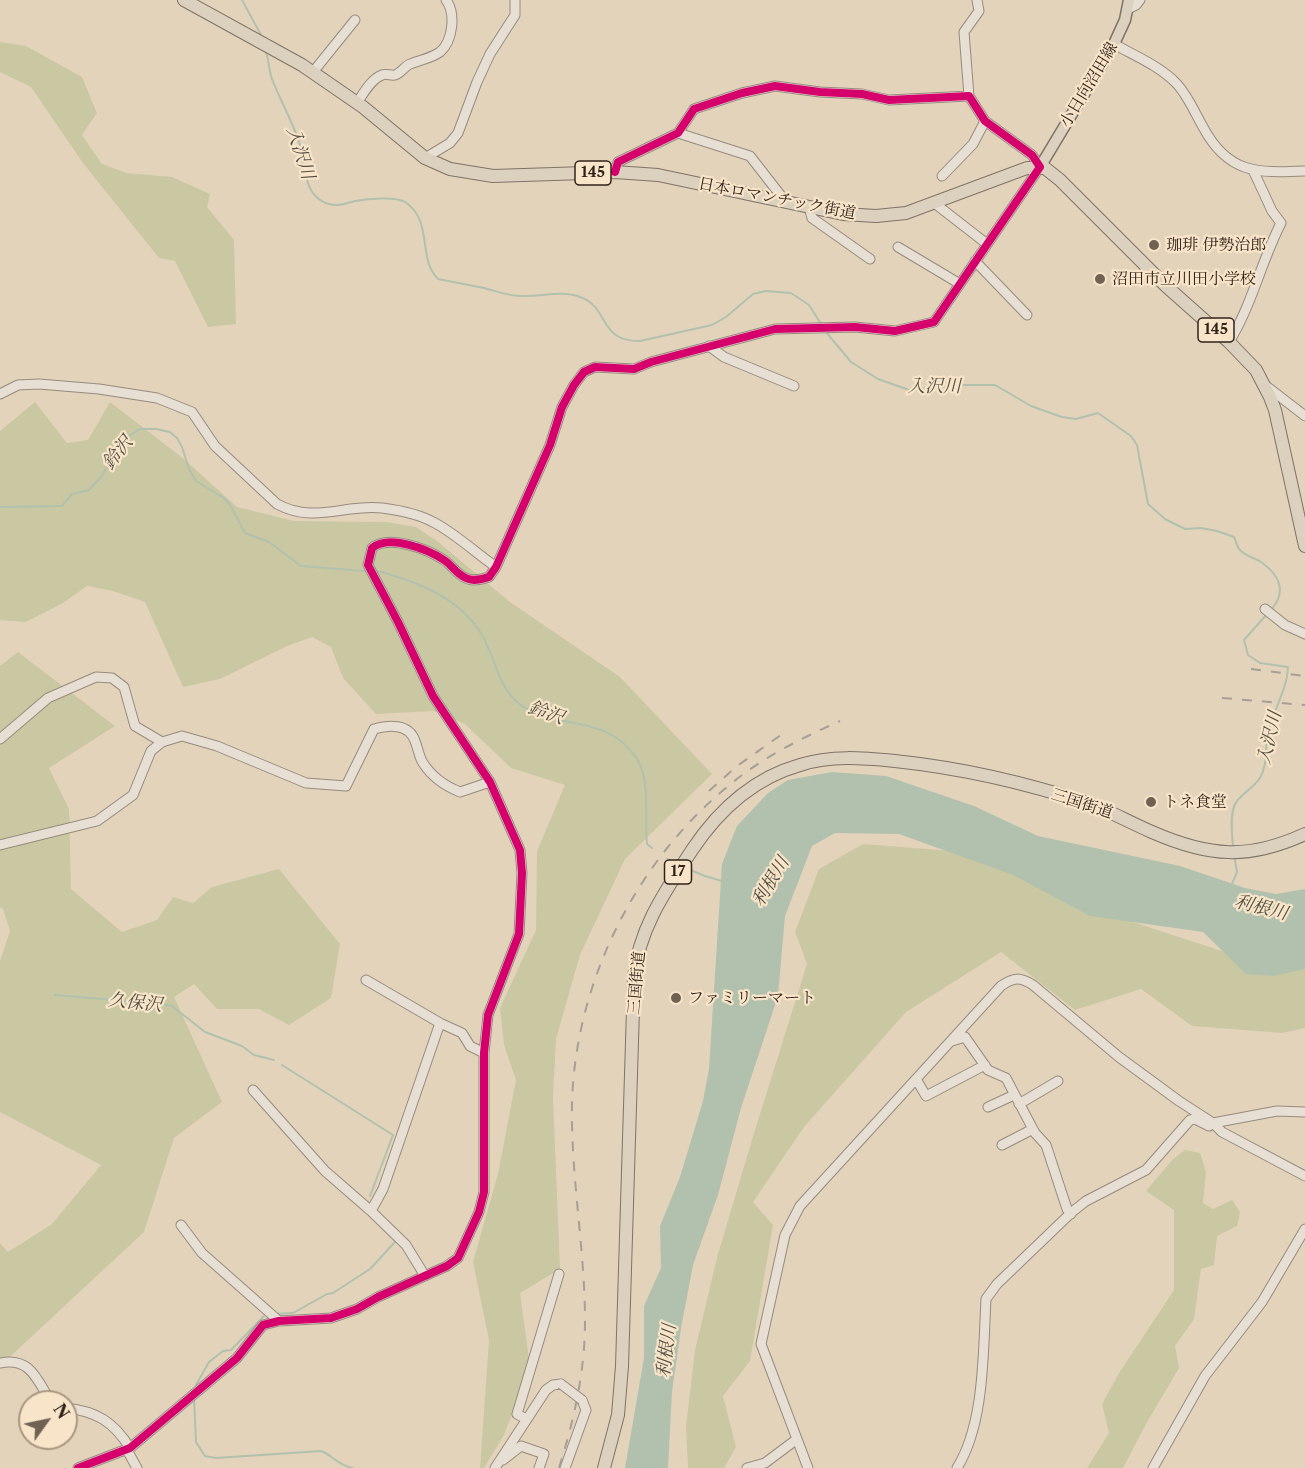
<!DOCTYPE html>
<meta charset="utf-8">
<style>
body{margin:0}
#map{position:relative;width:1305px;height:1468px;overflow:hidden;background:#e4d3bb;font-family:"Libre Caslon Text",serif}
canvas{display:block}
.north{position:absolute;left:18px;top:1390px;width:60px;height:60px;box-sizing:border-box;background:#f8e4c8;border:2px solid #a99782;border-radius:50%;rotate:57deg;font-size:16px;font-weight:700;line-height:24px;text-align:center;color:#32231a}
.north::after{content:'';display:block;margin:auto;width:21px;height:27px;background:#706152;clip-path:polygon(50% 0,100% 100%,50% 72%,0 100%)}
</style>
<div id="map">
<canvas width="1305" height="1468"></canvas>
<div class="north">N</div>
</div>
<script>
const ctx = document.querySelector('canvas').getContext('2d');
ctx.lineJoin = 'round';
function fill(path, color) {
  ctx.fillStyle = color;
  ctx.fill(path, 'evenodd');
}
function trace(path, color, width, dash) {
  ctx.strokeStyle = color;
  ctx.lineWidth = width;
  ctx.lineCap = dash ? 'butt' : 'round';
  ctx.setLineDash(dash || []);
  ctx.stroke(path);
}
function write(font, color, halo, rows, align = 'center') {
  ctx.font = font + ' "Libre Caslon Text","Noto Serif JP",serif';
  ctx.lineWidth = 4.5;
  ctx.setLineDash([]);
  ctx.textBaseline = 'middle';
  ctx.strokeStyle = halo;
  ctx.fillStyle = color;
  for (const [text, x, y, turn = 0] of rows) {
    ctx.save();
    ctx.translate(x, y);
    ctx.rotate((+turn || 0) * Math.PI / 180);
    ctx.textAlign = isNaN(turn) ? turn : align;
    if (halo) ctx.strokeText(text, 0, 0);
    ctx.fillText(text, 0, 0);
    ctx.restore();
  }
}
const green = new Path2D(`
 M0,42L26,46L82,77L97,113L82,135L102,164L127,173L172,177L210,194L207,207L234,240L236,324L208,327L175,261L159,258L83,163L31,87L0,72Z
 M35,402L67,443L88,440L110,402L184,459L237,507L294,521L387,522L416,527L437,541L510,602L620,677L712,774L625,859L580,955L556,1039L553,1097L560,1269L520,1293L530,1366L504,1435L484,1468H480L489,1340L473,1262L498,1174L516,1080L504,1045L500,1008L536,930L537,851L565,785L511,768L465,724L434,711L376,714L343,678L331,647L312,637L287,646L220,679L183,687L145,602L113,591L87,586L63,603L26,622L0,620V431Z
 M18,652L115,726L49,768L69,809L71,889L122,932L157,920L173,897L193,903L212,887L279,869L340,944L331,998L289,1025L259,1009H217L194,984L174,997L222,1102L174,1138L144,1232L0,1366V1243L8,1252L52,1224L101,1165L0,1112V961L10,931L3,909L0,907V666Z
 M863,844L1003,855L1050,895L1271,967L1305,956V1028L1282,1033L1192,1026L1141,989L1075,1010L1001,952L906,1012L804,1127L753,1202L773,1225L750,1361L723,1396L736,1447L724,1468H688L686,1426L695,1350L718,1254L754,1133L807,964L795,932L819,869Z
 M1185,1150L1200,1153L1206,1172L1203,1203L1213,1209L1232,1200L1240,1212L1237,1226L1217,1236L1214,1265L1201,1269L1194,1319L1175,1346L1179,1368L1146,1424L1123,1468H1087L1109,1433L1102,1404L1119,1373L1174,1290V1210L1146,1191L1173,1159Z`);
const water = new Path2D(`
 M832,772L886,776L974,806L1038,836L1180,866L1245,888L1276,894L1305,889V969L1273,976L1246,974L1203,932L1090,916L1013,875L899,834L835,833L812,846L785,916L778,996L741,1108L718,1195L693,1265L681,1328L672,1392L668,1468H625L644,1358V1306L661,1268L660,1226L680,1177L703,1101L709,1069L722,864L737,826L768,793L788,780Z`);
const stream = new Path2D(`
 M242,0L261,35
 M266,52C269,61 269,71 272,79C280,100 292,120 299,142C304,157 303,176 311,190C317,200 326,205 337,205C344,205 349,202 355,201C367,199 395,196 405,202C434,221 417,259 438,279C454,282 469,285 484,288C496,291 508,296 520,296C540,297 561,290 580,297C610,307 598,342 640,341L712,325L726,317L753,294L766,291L791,293L809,305L821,324
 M826,332L851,362L878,379L909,390L965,385H995L1031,406L1062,417L1076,419L1098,413L1131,436L1137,445L1148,504L1165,519L1185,529L1201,528L1217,531L1234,537C1236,541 1237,547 1240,550C1245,556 1255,558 1261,562C1280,575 1287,592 1271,610
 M0,507L62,506L72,494L89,490L101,477L122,444L130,435L140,429H156L170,432L177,438L182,447L189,469L196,481L224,498L230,505L245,533L269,542L301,566L364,571
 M378,571C417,582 462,598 483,637C497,662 499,694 527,709C565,729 609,716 637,759C651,781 644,819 647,844L652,848
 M1233,846C1232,835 1229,810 1237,801C1243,793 1254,787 1260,778C1268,764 1265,748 1268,733C1273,710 1287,691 1288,667L1260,663L1248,655L1244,640L1267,614
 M667,859L676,863
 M688,869L705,876L722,881
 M1232,884L1237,872L1234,855
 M55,995L161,1004L172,1006L205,1032L242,1046L254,1055L274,1060
 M282,1065L393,1135L370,1196
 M275,1314L293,1313L327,1294L333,1293L370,1269L395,1242
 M196,1385L209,1362L223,1351L231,1350L264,1316
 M194,1398L196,1442L205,1456L216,1458L321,1451C334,1456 337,1465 353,1468`);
const minor = new Path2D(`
 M1128,9L1136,5L1140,0
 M1114,44C1135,56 1160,66 1177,84C1188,96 1195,113 1203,127C1228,174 1257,173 1305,171
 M313,72L355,20
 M969,96L964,32L979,11L977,0
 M357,103C363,94 371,79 382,75C386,73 391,76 395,75C401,73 405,66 410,64C420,60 432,58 440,52C453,41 456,13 446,0
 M678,133L750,156L785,201
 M425,158L450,143L458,133L477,82L490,54L515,15V0
 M942,176L973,144L985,121
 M933,202L987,244
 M809,207L812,218L870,259
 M898,247L960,284
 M975,261L1027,315
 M1229,342C1252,305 1261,262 1281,223L1272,211L1253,170
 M709,346L724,357L794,386
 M1265,385L1305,416
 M0,394L18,385L39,384L99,389L157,398L192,412L215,446L277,504C314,524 344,504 382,508C398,510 421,515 435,523C457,535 476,553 496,567
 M1265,609L1285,625L1305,634
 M0,739L48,698L96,677L112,678L124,687L135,726L162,742
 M0,845L97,821L133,795L151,751L162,742L182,736L217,746L306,783L346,786L374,729C388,725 409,723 415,741C418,748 419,757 423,763C432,777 445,786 460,792L490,782
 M366,980L440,1023L462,1033L470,1046L484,1053
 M952,1041L965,1037L988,1070L1006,1078L1035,1133L1046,1145L1067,1209L1071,1214
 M916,1079L926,1096L985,1065
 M253,1090L325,1171L371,1211L406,1245L425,1276
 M1019,1104L1058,1081
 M988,1107L1014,1095
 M1002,1145L1033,1129
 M371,1211L383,1189L440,1023
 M181,1225L202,1253L279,1321
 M0,1363C31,1357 37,1380 51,1402
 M66,1408C96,1411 114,1422 130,1448
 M526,1419L517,1414L559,1274
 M127,1450L137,1468
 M503,1460L521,1446L544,1454L539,1468
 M78,1468L130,1448L237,1358L263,1325L279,1321L331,1318L357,1309L378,1297L447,1266L458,1258L479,1212L484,1192V1053L488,1015L519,934L522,873L520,850L490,782L433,696L398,622L368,565L372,548C389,534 427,549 444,560C452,565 457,575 466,578C473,582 482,579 489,577L496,567L550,445L562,407L574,385L584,372L595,367L634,369L651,362L775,329L855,327L895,331L934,322L1040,167L1032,155L985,121L969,96L889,100L862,94L820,92L775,86L742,93L694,109L678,133L618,162L615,172
 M495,1468L546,1390L553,1385L561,1384
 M565,1468L586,1410L582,1400
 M747,1468L765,1463L797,1439
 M808,1468L761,1344L785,1235L800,1206L1001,986C1014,977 1020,977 1033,985L1119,1057L1179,1101L1213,1123L1277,1111L1305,1112
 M957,1468C985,1423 983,1351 986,1299L997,1284L1072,1212L1086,1201L1146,1170L1190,1120L1195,1119L1209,1126L1213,1123L1222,1132L1305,1176
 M1153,1468L1205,1376L1262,1302L1305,1229`);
const major = new Path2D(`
 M1040,167L1114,44L1125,20L1129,0`);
const highway = new Path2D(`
 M184,0L302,65L363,107L425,158L450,169L493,176L615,172L658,175L843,214L876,216L906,213L1027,168H1045L1060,180L1166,286L1229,342L1256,370L1270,397L1275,410L1305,546
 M604,1468L618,1415L622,1366L634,977C639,928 666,890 692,850C718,811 754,778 800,765C831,755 863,758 895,761C961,768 1027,783 1090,804C1112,812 1131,823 1152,832C1209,857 1249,860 1305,834`);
const rail = new Path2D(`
 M1251,669L1305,676
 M1222,698L1305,705
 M709,791L737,766L781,735
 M559,1468C574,1420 585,1372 585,1321C585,1255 573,1189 572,1122C569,996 630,867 727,787C761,758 800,739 840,721`);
const minorBridge = new Path2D(`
 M561,1384L582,1400`);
const cycleway = new Path2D(`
 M78,1468L130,1448L237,1358L263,1325L279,1321L331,1318L357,1309L378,1297L447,1266L458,1258L479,1212L484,1192V1053L488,1015L519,934L522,873L520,850L490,782L433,696L398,622L368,565L372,548C389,534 427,549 444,560C452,565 457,575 466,578C473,582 482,579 489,577L496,567L550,445L562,407L574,385L584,372L595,367L634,369L651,362L775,329L855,327L895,331L934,322L1040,167L1032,155L985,121L969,96L889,100L862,94L820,92L775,86L742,93L694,109L678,133L618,162L615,172`);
const markers = [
 [1154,245,6,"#706152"],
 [1100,279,6,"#706152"],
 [1151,802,6,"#706152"],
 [676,998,6,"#706152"]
];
const shields = [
 [593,173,36],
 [1216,330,36],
 [678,872,27]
];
const shieldNames = [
 ["145",593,173],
 ["145",1216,330],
 ["17",678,872]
];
const streetNames = [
 ["小日向沼田線",1089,85,-59],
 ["日本ロマンチック街道",777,199,11],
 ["三国街道",1082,804,18],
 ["三国街道",637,983,-85]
];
const poiNames = [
 ["珈琲 伊勢治郎",1166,245],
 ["沼田市立川田小学校",1112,279],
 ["トネ食堂",1163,802],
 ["ファミリーマート",688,998]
];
const waterNames = [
 ["入沢川",300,153,72],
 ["入沢川",934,387],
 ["鈴沢",118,453,-51],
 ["鈴沢",546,713,19],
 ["入沢川",1270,738,-77],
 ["利根川",771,882,-59],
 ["利根川",1261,908,14],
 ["久保沢",135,1003,6],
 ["利根川",667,1351,-83]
];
fill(green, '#cac8a2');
fill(water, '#b2c1ad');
trace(stream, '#b2c1ad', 2);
trace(minor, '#968b7d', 11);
trace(major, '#7e7367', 13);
trace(highway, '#7e7367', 14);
trace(minor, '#e7dfd4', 9);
trace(major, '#dcd0be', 10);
trace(highway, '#dcd0be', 12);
trace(rail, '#a79f96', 2, [10, 10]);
trace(minorBridge, '#968b7d', 11, []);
trace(minorBridge, '#e7dfd4', 9);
trace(cycleway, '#d6006c', 8);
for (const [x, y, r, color] of markers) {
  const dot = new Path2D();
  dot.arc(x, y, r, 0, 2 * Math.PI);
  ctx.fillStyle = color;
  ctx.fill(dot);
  trace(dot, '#f8e4c8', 2);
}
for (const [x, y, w] of shields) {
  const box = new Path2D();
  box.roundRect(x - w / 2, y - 12, w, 24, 4.5);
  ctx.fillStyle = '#f8e4c8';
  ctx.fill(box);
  trace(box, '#32231a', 1.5);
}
write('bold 15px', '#32231a', null, shieldNames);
write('16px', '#32231a', '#f8e4c8', streetNames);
write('16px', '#32231a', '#f8e4c8', poiNames, 'left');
write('italic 18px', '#525044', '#f8e4c8', waterNames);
</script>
